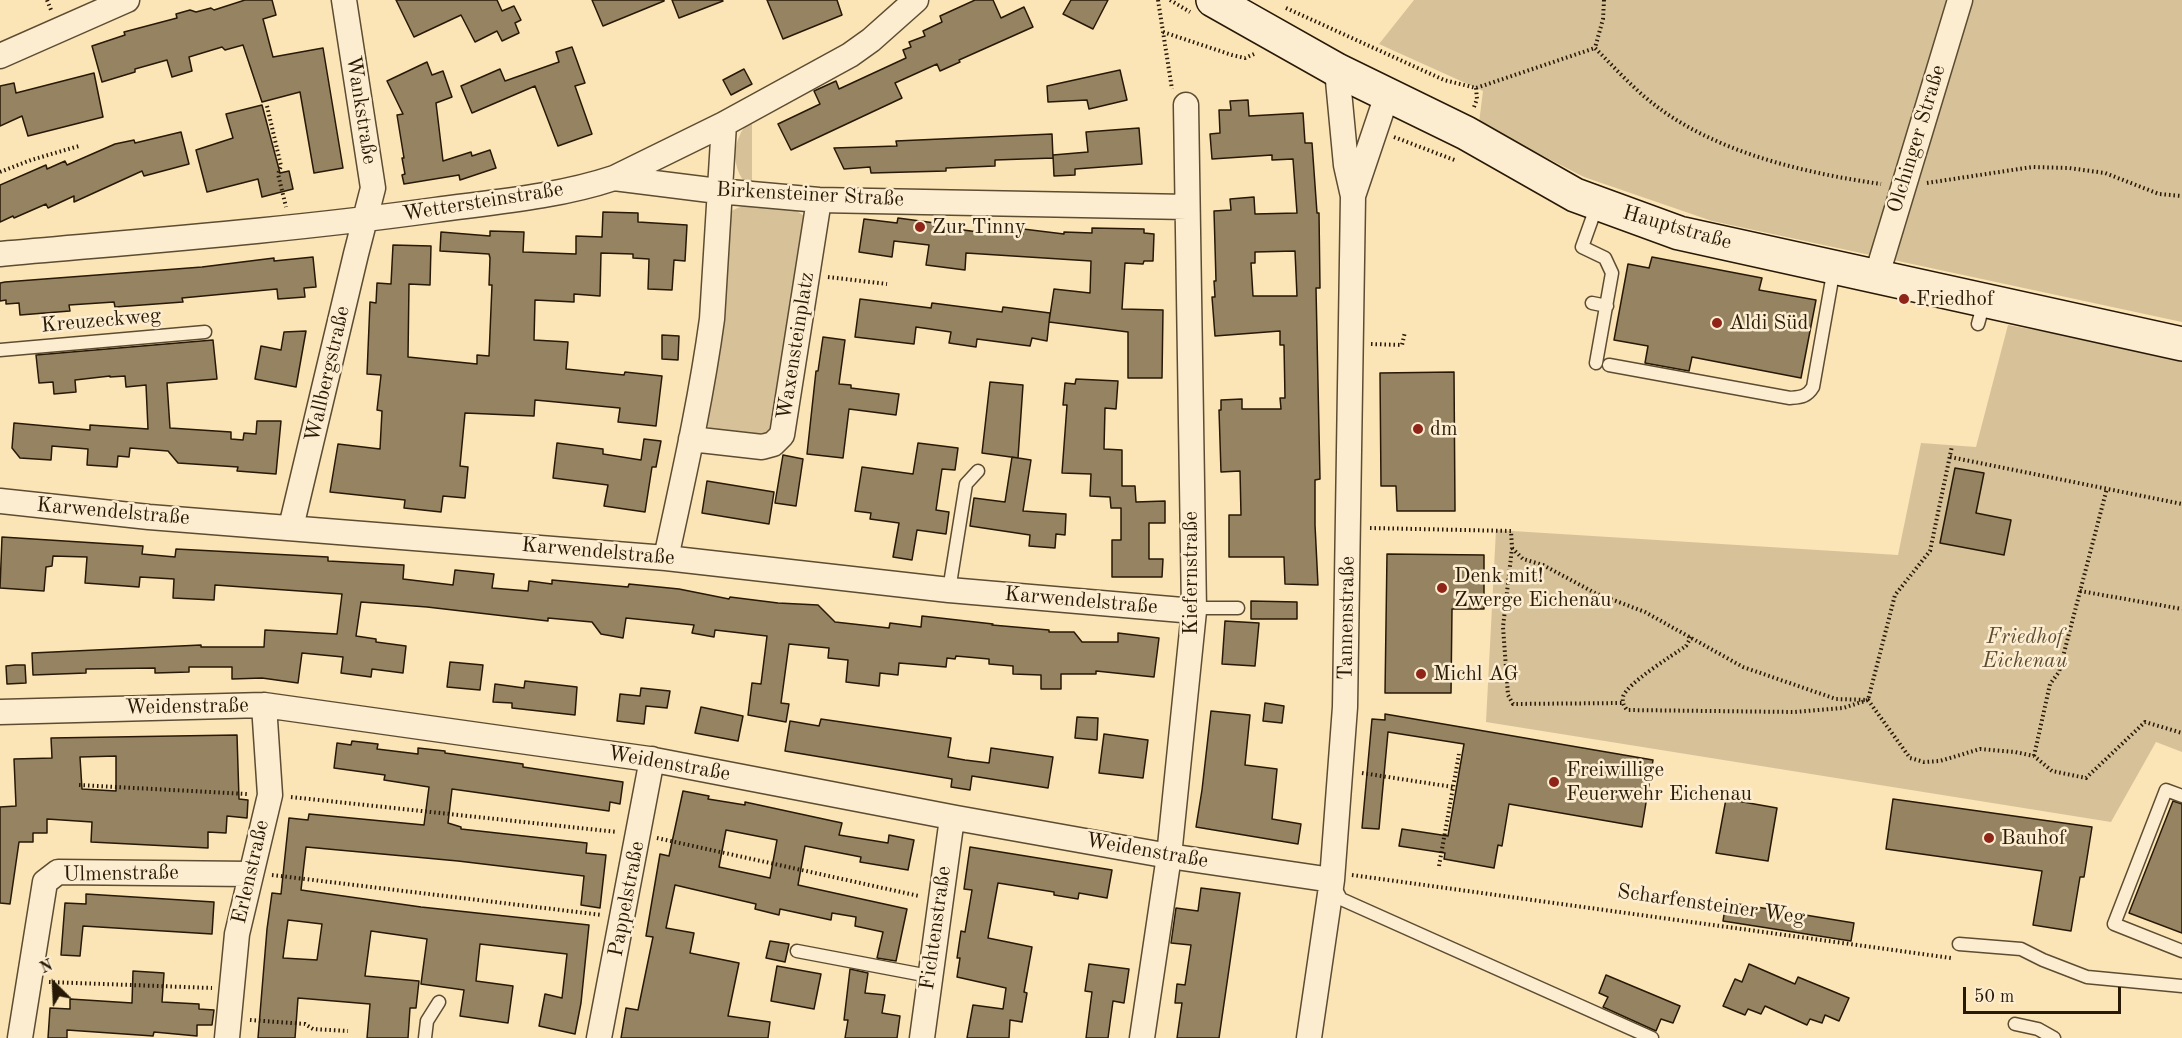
<!DOCTYPE html>
<meta charset="utf-8">
<style>
body{margin:0}
#map{position:relative;width:2182px;height:1038px;overflow:hidden;background:#fbe4b6;font-family:"Old Standard TT",serif}
canvas{display:block}
.north{position:absolute;left:24px;top:954px;width:60px;height:60px;-webkit-text-stroke:4px #fcedd0;paint-order:stroke;rotate:336deg;font-size:16px;font-weight:700;line-height:24px;text-align:center;color:#271906}
.north::after{content:'';display:block;margin:auto;width:21px;height:27px;background:#271906;clip-path:polygon(50% 0,100% 100%,50% 72%,0 100%)}
.scale{position:absolute;left:1963px;top:987px;width:158px;height:27px;box-sizing:border-box;border:3px solid #271906;border-top:0;padding-left:8px;font-size:18px;line-height:21px;white-space:nowrap;color:#271906;-webkit-text-stroke:4px #fcedd0;paint-order:stroke}
</style>
<div id="map">
<canvas width="2182" height="1038"></canvas>
<div class="north">N</div>
<div class="scale">50 m</div>
</div>
<script>
const ctx = document.querySelector('canvas').getContext('2d');
ctx.lineJoin = 'round';
function fill(path, color) {
  ctx.fillStyle = color;
  ctx.fill(path, 'evenodd');
}
function trace(path, color, width, dash) {
  ctx.strokeStyle = color;
  ctx.lineWidth = width;
  ctx.lineCap = dash ? 'butt' : 'round';
  ctx.setLineDash(dash || []);
  ctx.stroke(path);
}
function write(font, color, halo, rows, align = 'center') {
  ctx.font = font + ' "Old Standard TT",serif';
  ctx.lineWidth = 5;
  ctx.setLineDash([]);
  ctx.textBaseline = 'middle';
  ctx.strokeStyle = halo;
  ctx.fillStyle = color;
  for (const [text, x, y, turn = 0] of rows) {
    ctx.save();
    ctx.translate(x, y);
    ctx.rotate((+turn || 0) * Math.PI / 180);
    ctx.textAlign = isNaN(turn) ? turn : align;
    if (halo) ctx.strokeText(text, 0, 0);
    ctx.fillText(text, 0, 0);
    ctx.restore();
  }
}
const green = new Path2D(`
 M1414,0H2182V322L1712,221L1584,177L1479,123L1483,91L1379,44Z
 M752,119V188C735,178 731,152 740,135C742,129 748,124 752,119Z
 M745,205L793,208L804,216L805,224L772,428L767,434L761,435L713,431L703,422L729,215L733,210Z
 M2008,325L2182,357V752L2156,742L2111,822L1486,722L1496,530L1898,555L1921,443L1976,447Z`);
const building = new Path2D(`
 M245,0H272L276,15L263,19L273,57L323,48L343,168L314,173L300,92L262,102L243,45L225,50L222,47L189,57L192,71L172,77L167,60L135,69V72L102,82L92,46L125,35L124,32L177,18L176,14L190,10L196,12L211,8L214,10Z
 M396,0H497L502,11L514,6L521,20L515,23L519,33L502,41L497,31L475,42L461,15L414,37Z
 M592,0H664V1L603,26Z
 M672,0H722L723,1L679,18Z
 M767,0H837L842,15L783,39Z
 M975,0H993L1001,18L1024,7L1033,27L959,60L960,62L940,71L937,64L895,83L902,98L791,150L778,124L820,104L814,91L836,81L839,89L906,58L903,50L911,47L909,42L925,36L923,31L942,22L940,16Z
 M1071,0H1108L1093,29L1063,14Z
 M572,47L585,83L575,86L592,134L558,146L535,86L472,113L461,86L500,69L505,81L559,62L556,52Z
 M427,62L432,75L443,71L452,97L436,103L443,161L471,152L472,156L490,150L496,168L460,180L459,175L404,184L402,175L405,174L402,158H404L397,115L403,114L387,81Z
 M744,69L752,84L731,95L723,80Z
 M1120,70L1127,100L1089,109L1087,100L1048,102L1047,86Z
 M94,73L103,117L28,136L22,116L0,126V86L14,83L16,93Z
 M1248,100L1249,116L1303,113L1305,143H1312L1317,213H1319L1320,288H1316L1320,479L1315,480V525L1318,585L1285,584L1284,557H1229V515H1241L1240,471L1221,472L1219,410H1221V400L1242,399V409H1281L1280,398H1285L1284,345H1280V331L1215,336L1212,297H1215L1214,281H1216L1214,211L1231,210L1230,199L1254,197L1255,214L1297,213L1293,159L1272,160V155L1212,159L1210,134L1220,133L1219,110H1231L1230,101ZM1295,251L1297,296H1253L1251,263H1255V252Z
 M262,105L280,173L289,171L293,189L262,197L258,179L207,192L196,150L233,138L226,114Z
 M1139,128L1142,164L1075,169V175L1054,176L1053,155L1088,152L1086,132Z
 M181,132L189,164L144,176L142,171L74,202V196L48,208L46,204L14,218L13,216L0,222V185L46,165L47,169L65,161L67,165L115,144L134,140L135,143Z
 M1052,134L1053,158L995,160V166L946,168V171L871,173L870,167L844,169L834,148L897,146L896,141Z
 M603,212L638,213V222L687,225L685,261L674,260L672,290L648,289L649,259L633,258V254L601,253L600,296L574,294V302L535,300L534,340L568,342L566,369L624,375L625,372L662,376L656,426L618,422L620,408L535,400L534,416L465,413L460,466L468,467L465,498L443,496L441,512L404,508L405,500L330,492L338,444L380,449L382,411L377,410L381,375L367,374L370,302L376,303L377,283L391,284L393,245L431,246L430,285L409,284L408,357L477,364V355L489,356L492,285H489L490,258L489,254L440,251L441,232L490,236V231L524,232L523,252L576,254V236L602,237Z
 M898,218L935,223L934,226L993,234L994,230L1023,234V229L1064,234V232L1092,233V228L1144,229V233L1154,234L1153,261H1144L1143,264L1125,263L1122,309L1163,310L1162,378H1128V332L1049,322L1054,289L1090,293L1091,261L966,253L965,270L926,265L929,245L894,241L892,257L859,252L864,219L897,223Z
 M313,257L316,287L304,288L305,297L278,299L277,289L182,298L183,302L115,307L114,302L69,305L70,311L20,315L19,303L6,304V300L0,301V283L5,282L202,267L274,258V261Z
 M1652,257L1762,278L1759,290L1816,300L1801,378L1692,357L1689,371L1645,363L1648,346L1614,340L1628,264L1649,268Z
 M860,299L931,308L932,303L1002,312L1003,307L1050,313L1047,341L1032,338L1030,346L977,339L976,347L949,343L951,332L916,327L914,344L855,337Z
 M306,331L296,387L255,379L261,346L281,350L284,332Z
 M662,335L679,336L678,360L662,359Z
 M823,337L845,340L839,384L851,385V388L899,394L896,415L849,409L843,458L807,454L816,371H818Z
 M213,340L217,379L167,383L170,428L231,432V439L243,440L244,433L256,434L257,421H281L276,474L237,471L238,467L178,463L168,451L130,448L129,457L118,456L117,467L87,465L88,449L52,446L51,460L20,458L12,448L14,423L90,430V425L148,429L146,385L126,387L125,376L110,377V376L75,380L76,392L54,394L53,382L39,383L36,355Z
 M1454,372L1455,511H1397L1396,486H1381L1380,373Z
 M1076,379L1118,381L1116,409L1105,408L1104,449L1122,450V486H1135L1136,502L1165,501V523H1149V559H1163L1162,577H1112V540H1121V508H1111L1110,497L1090,496L1091,474L1062,473L1067,405H1063L1065,383L1075,384Z
 M990,382L1023,385L1018,458L982,453Z
 M644,439L661,441L656,467H652L645,512L604,506L608,485L553,478L557,443L603,449V454L641,460Z
 M918,443L958,448L955,470L942,469L936,510L949,512L946,534L917,530L912,560L893,557L899,523L870,519L871,513L855,511L862,467L913,474Z
 M783,455L803,459L796,506L775,503Z
 M1012,457L1031,460L1023,511L1066,514L1065,535L1056,534L1055,548L1029,546L1030,535L970,526L974,498L1005,502Z
 M1955,468L1984,473L1976,513L2011,520L2004,555L1940,543Z
 M707,481L774,492L769,524L702,513Z
 M2,537L143,546L142,554L175,557L176,549L328,557V561L404,565L403,579L453,585L455,570L494,574L492,588L528,591L529,581L552,584V580L628,587L629,584L679,589L729,599L730,597L778,603L818,605L835,622L889,628L890,623L921,627L922,616L993,624L992,625L1049,630V632H1074L1082,642H1118V633L1159,638L1154,677L1096,671V674H1061V689H1041V675L1013,674V666L989,664V659L956,656L955,659L947,658L946,667L899,663L898,675L880,673L879,686L846,682L848,660L828,658L829,648L789,644L781,703L789,704L786,722L748,715L752,683L761,684L767,636L715,630L714,637L692,633L694,625L626,618L623,638L601,634L592,622L548,618V621L427,607L361,602L356,636L376,639V642L406,646L403,673L372,669L371,677L341,673L343,657L302,653L298,683L262,678L232,679V667H189V672L155,673V668L86,669V673L33,675L32,653L201,645V647H264L265,630L337,634L342,594L215,585L214,600L173,598L174,579L140,577L139,587L85,583L87,557L53,556L52,566L46,567L44,591L0,588Z
 M1387,554L1484,555V609H1452L1451,693H1385Z
 M1251,601L1297,602V619H1251Z
 M1225,621L1259,623L1255,666L1222,664Z
 M450,662L483,665L480,690L447,687Z
 M15,665H25L26,683L7,684L6,666Z
 M525,681L577,687L575,715L512,708V703L493,702L495,684L524,688Z
 M641,688L670,691L667,708L646,706L644,724L617,721L620,694L640,696Z
 M1265,703L1284,706L1282,723L1263,721Z
 M701,707L743,716L738,741L695,733Z
 M1211,711L1250,715L1245,765L1277,769L1272,819L1301,824L1298,844L1196,827L1202,790Z
 M1385,714L1653,760L1642,827L1509,804L1502,846L1498,845L1494,868L1444,859L1445,853L1399,846L1402,829L1448,836L1464,744L1388,732L1379,829L1362,828L1372,719L1385,720Z
 M1077,717L1098,718L1097,740L1075,738Z
 M821,719L951,738L948,757L965,760L989,763L991,748L1053,757L1048,788L972,776L970,790L951,787L952,779L785,751L790,721L819,726Z
 M1104,734L1148,740L1143,778L1099,773Z
 M237,735L239,799L248,800L247,818L227,816L226,833L208,832V848L91,842L92,822L47,819V833H33V842H19L10,904L0,903V807L16,806L14,759L52,758L51,738ZM116,756V791L82,789L80,757Z
 M352,741L378,744L377,749L418,754V748L445,751V753L523,764V767L623,782L620,804L610,802L609,811L452,789L448,823L461,827V829L587,843L586,853L606,855L600,908L581,905L584,876L458,861L306,847L301,890L421,907L589,925L581,1003L575,1034L539,1026L545,994L562,998L567,954L480,944L476,981L513,986L508,1023L460,1016L464,990L421,984L427,939L371,931L365,976L419,981L416,1008H410L408,1038H367L370,1004L298,998L295,1038H258L267,929L272,893L281,894L289,818L308,820L309,814L424,825L429,787L384,780L385,775L334,768L337,743L351,745ZM288,920L322,924L317,960L283,958Z
 M683,791L709,796L708,799L745,805V802L842,823L839,835L888,843L889,835L914,840L908,870L860,862L861,857L805,846L798,885L907,909L896,961L877,958L883,932L855,926L856,917L832,913L831,920L780,909L779,915L755,909L756,904L675,885L666,928L694,933L690,953L739,963L728,1016L770,1022L768,1038H621L626,1008L638,1010L653,937L646,936L660,854L669,856ZM726,830L777,840L770,878L719,867Z
 M1726,799L1777,808L1768,861L1716,853Z
 M1893,799L2092,827L2084,877H2080L2071,931L2033,925L2042,871L1886,849Z
 M2173,801L2182,804V933L2129,913Z
 M970,847L1112,870L1107,898L1079,893L1078,899L1054,895V892L998,883L988,938L1032,947L1024,992L1027,993L1022,1022L1010,1020L1009,1038H967L973,1005L1003,1009L1006,988L957,977L960,958H957L961,931L965,932L972,890L964,889Z
 M1201,888L1240,893L1219,1038H1177L1182,1003H1175L1177,984L1185,985L1191,945L1171,943L1176,908L1198,911Z
 M86,894L214,902L212,934L83,926L80,956L61,955L65,903L86,904Z
 M1726,902L1854,923L1851,941L1723,921Z
 M770,941L789,944L785,962L766,958Z
 M1089,964L1129,969L1124,1003L1113,1001L1108,1038H1086L1092,992L1085,991Z
 M1749,964L1795,984L1798,977L1849,998L1839,1021L1825,1015L1822,1023L1810,1019L1807,1025L1765,1006L1761,1014L1748,1009L1745,1015L1723,1006L1735,979L1742,982Z
 M777,966L821,974L814,1009L771,1001Z
 M850,969L868,973L865,993L885,995L882,1013L900,1016L897,1038H845L848,1020H844Z
 M133,971L164,973L162,1002L199,1004V1009L214,1010L212,1025H197V1036L154,1032L153,1036L67,1030V1038H48L50,1008L70,1009V999L132,1003Z
 M1606,975L1680,1006L1673,1023L1661,1019L1656,1031L1603,1007L1608,997L1599,993Z`);
const path = new Path2D(`
 M47,0L51,10
 M1158,0L1172,89
 M1170,0L1190,12
 M1604,0L1603,19L1595,48C1613,66 1631,86 1651,102C1713,152 1804,173 1881,184
 M1286,8L1444,80L1476,88L1595,48
 M1163,32L1232,55L1245,58L1254,54
 M267,106L281,166L278,174L286,207
 M1474,107L1477,99L1476,88
 M1394,137L1457,161
 M0,172L31,160L79,146
 M1927,183L2032,167L2069,168L2105,173L2159,194L2182,196
 M828,277L887,284
 M1371,344L1402,345L1405,332
 M1950,457L2182,504
 M1370,528L1511,531L1512,548L1503,627L1508,695L1513,704L1622,703
 M1512,548L1523,559L1543,565L1595,593L1645,612L1743,667L1836,699L1868,700L1910,758L1924,762L1940,761L1980,749L2015,752L2034,756L2052,771L2086,778L2145,722L2182,733
 M2080,591L2182,609
 M1691,637L1686,646C1673,655 1626,684 1623,697C1622,703 1624,706 1627,710L1795,712L1843,708L1868,700L1895,595L1930,551L1952,446
 M2034,756L2050,684L2059,672L2107,488
 M1362,773L1453,787
 M79,785L247,794
 M291,797L617,832
 M657,838L919,896
 M1439,866L1459,754
 M272,875L602,915
 M1352,875L1951,958
 M49,982L212,988
 M250,1020L305,1024L313,1029L348,1031`);
const lane = new Path2D(`
 M1592,303L1607,306
 M1978,324L1984,302
 M0,350L205,332
 M1596,363L1612,273L1605,258L1582,247L1597,205
 M1609,365L1790,398C1801,397 1807,397 1813,387L1834,268
 M949,590L966,484L978,471
 M1194,611L1205,608H1238
 M2182,796L2166,790L2114,924L2182,951
 M1334,886L1341,899L1652,1038
 M1959,944L2021,949L2043,960L2087,977L2182,986
 M797,951L929,976
 M2015,1024L2038,1029L2054,1038
 M425,1038L427,1021L439,1002`);
const street = new Path2D(`
 M0,56L127,0
 M614,178L718,191L819,200L1187,207
 M1353,196L1387,95
 M0,254C145,241 291,230 435,210C494,202 557,197 614,178L724,124L850,55L871,40L916,0
 M1876,278L1960,0
 M691,439L762,447L773,444L782,435L819,200
 M0,501L149,517L666,558L949,590L1194,611
 M291,527L356,254L373,188L344,0
 M666,558C683,479 701,400 712,319L724,124
 M0,712L264,705L649,759L956,818L1169,856L1332,880
 M20,1038L45,882L58,872L250,874
 M227,1038L237,934L270,795L264,705
 M599,1038L652,759
 M922,1038L952,818
 M1142,1038L1169,856L1194,611L1186,105
 M1309,1038L1332,880L1345,707L1353,196L1346,165L1337,70`);
const secondary = new Path2D(`
 M1213,0L1337,70L1466,133L1575,195L1679,233L2182,344`);
const markers = [
 [920,227,6,"#8f2418"],
 [1904,299,6,"#8f2418"],
 [1717,323,6,"#8f2418"],
 [1418,429,6,"#8f2418"],
 [1442,588,6,"#8f2418"],
 [1421,674,6,"#8f2418"],
 [1554,782,6,"#8f2418"],
 [1989,838,6,"#8f2418"]
];
const streetNames = [
 ["Wankstraße",361,110,81],
 ["Olchinger Straße",1917,139,-73],
 ["Birkensteiner Straße",810,195,3],
 ["Wettersteinstraße",483,202,-9],
 ["Hauptstraße",1677,228,16],
 ["Kreuzeckweg",101,321,-5],
 ["Waxensteinplatz",796,346,-81],
 ["Wallbergstraße",328,374,-77],
 ["Karwendelstraße",113,512,5],
 ["Karwendelstraße",598,552,5],
 ["Kiefernstraße",1191,573,-90],
 ["Karwendelstraße",1081,601,5],
 ["Tannenstraße",1347,618,-89],
 ["Weidenstraße",187,707,-1],
 ["Weidenstraße",669,764,10],
 ["Weidenstraße",1147,851,10],
 ["Erlenstraße",251,872,-77],
 ["Ulmenstraße",121,874,-1],
 ["Pappelstraße",627,899,-79],
 ["Scharfensteiner Weg",1711,905,8],
 ["Fichtenstraße",936,928,-82]
];
const poiNames = [
 ["Zur Tinny",932,227],
 ["Friedhof",1916,299],
 ["Aldi Süd",1729,323],
 ["dm",1430,429],
 ["Denk mit!",1454,576],
 ["Zwerge Eichenau",1454,600],
 ["Michl AG",1433,674],
 ["Freiwillige",1566,770],
 ["Feuerwehr Eichenau",1566,794],
 ["Bauhof",2001,838]
];
const parkNames = [
 ["Friedhof",2025,637],
 ["Eichenau",2025,661]
];
fill(green, '#d7c198');
fill(building, '#958362');
trace(building, '#271906', 1.5);
trace(lane, '#5c4c32', 15);
trace(street, '#5c4c32', 27);
trace(secondary, '#271906', 36);
trace(path, '#271906', 4, [1.5, 3]);
trace(lane, '#fcedd0', 12);
trace(street, '#fcedd0', 24);
trace(secondary, '#fcedd0', 33);
for (const [x, y, r, color] of markers) {
  const dot = new Path2D();
  dot.arc(x, y, r, 0, 2 * Math.PI);
  ctx.fillStyle = color;
  ctx.fill(dot);
  trace(dot, '#fcedd0', 2);
}
write('21px', '#271906', '#fcedd0', streetNames);
write('21px', '#271906', '#fcedd0', poiNames, 'left');
write('italic 21px', '#5c4b32', '#fcedd0', parkNames);
</script>
